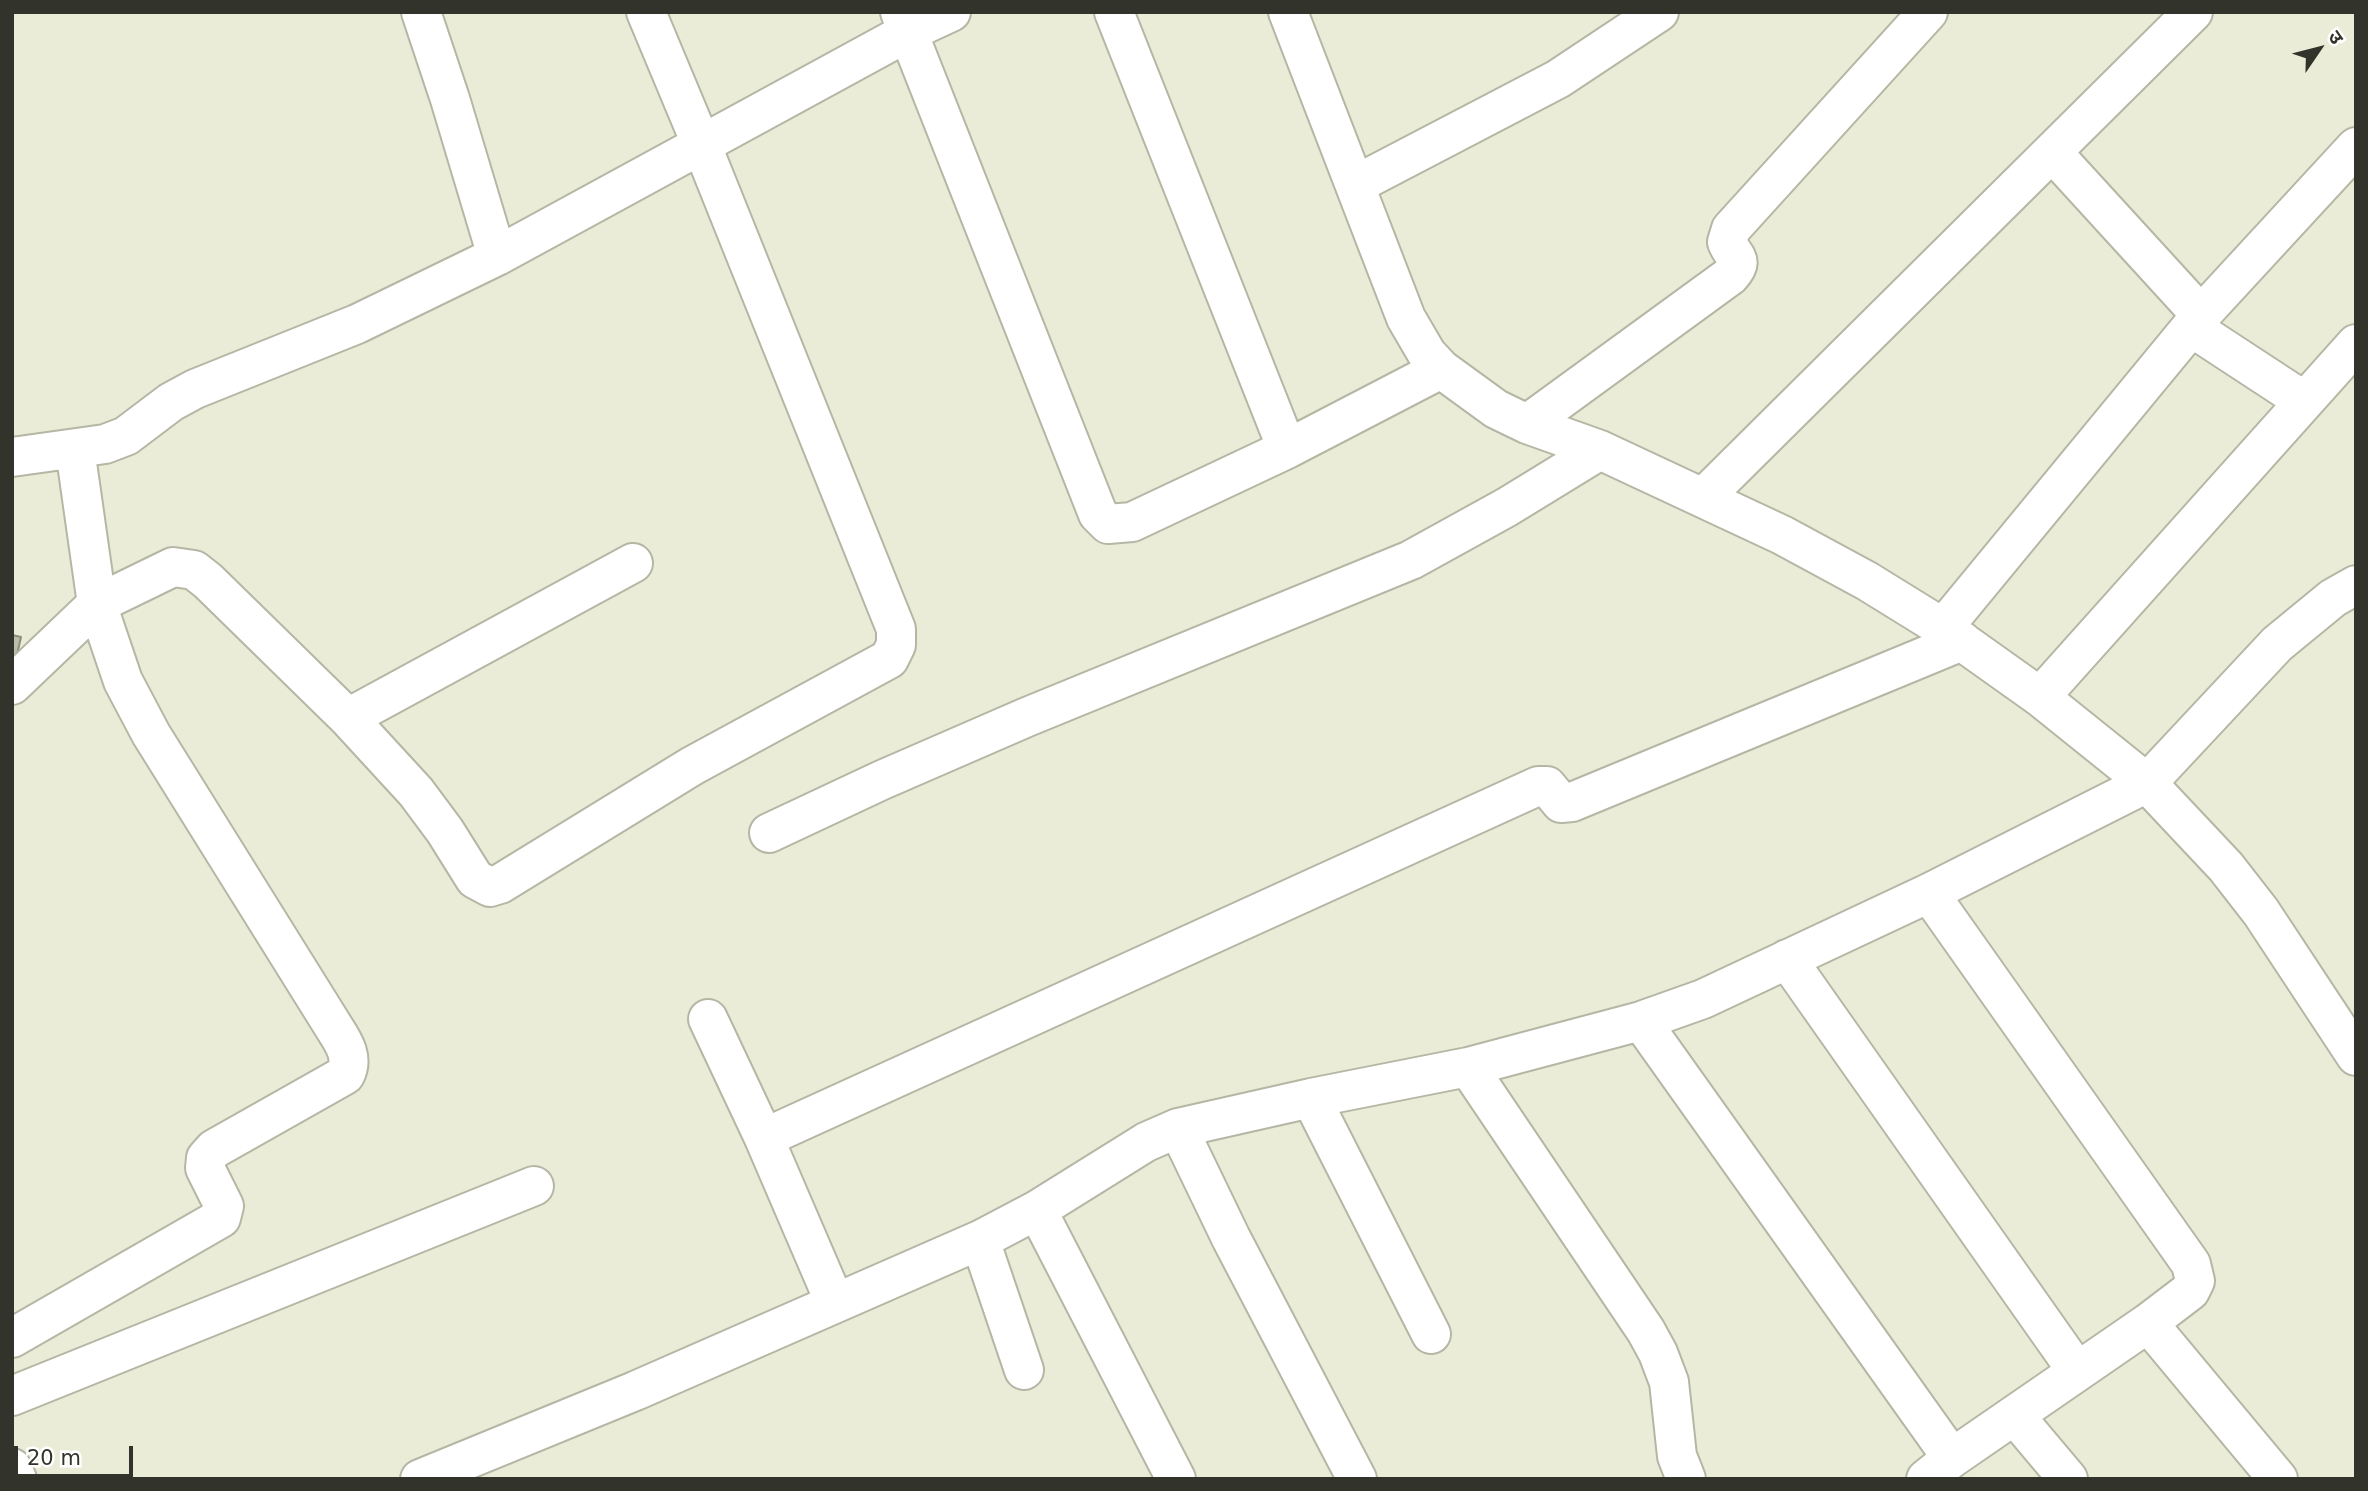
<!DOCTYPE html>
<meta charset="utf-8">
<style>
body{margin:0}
#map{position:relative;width:2368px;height:1491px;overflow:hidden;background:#eaecd8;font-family:"DejaVu Sans","Noto Sans Devanagari",sans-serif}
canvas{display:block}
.frame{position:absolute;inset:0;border:14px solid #32332b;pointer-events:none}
.north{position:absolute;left:2284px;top:14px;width:70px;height:70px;-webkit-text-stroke:5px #fff;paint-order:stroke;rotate:55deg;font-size:19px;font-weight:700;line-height:28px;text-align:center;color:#32332b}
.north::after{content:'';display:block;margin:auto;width:24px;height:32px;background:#32332b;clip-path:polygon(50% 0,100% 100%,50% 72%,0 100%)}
.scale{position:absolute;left:14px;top:1446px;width:119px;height:32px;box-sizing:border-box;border:4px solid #32332b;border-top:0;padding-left:9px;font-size:21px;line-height:24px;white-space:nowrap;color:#32332b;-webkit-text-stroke:5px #fff;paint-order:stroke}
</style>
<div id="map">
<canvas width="2368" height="1491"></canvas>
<div class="frame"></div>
<div class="north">उ</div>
<div class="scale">20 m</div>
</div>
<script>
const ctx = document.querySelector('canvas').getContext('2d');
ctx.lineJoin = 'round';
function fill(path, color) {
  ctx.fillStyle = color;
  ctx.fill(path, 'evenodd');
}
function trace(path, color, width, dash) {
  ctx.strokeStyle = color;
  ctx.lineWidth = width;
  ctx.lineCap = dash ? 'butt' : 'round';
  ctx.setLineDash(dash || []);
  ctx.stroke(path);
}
const building = new Path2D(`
 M12,635L21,637L12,677Z`);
const minor = new Path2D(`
 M421,12L450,99L497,256
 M900,12L1098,514L1108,524L1132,522L1287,449L1441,369
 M1114,12L1287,449
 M1288,12L1406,318L1427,354L1441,369L1496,409L1527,424L1600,450L1782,535L1867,581L1943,628L2040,697L2147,783L2226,867L2261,912L2356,1056
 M2052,152L2201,315
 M1355,185L1558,79L1659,12
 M2191,327L2304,401
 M1527,424L1730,276C1746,259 1733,258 1727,242L1731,229L1928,12
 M12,457L105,444L126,436L171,402L195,389L357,324L497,256L908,32L951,12
 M1704,497L2193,12
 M1943,628L2201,315L2356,147
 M12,685L97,604L173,567L194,570L208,581L348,718L416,792L445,831L475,879L490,887L500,884L692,766L889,659L896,645V629L702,146L646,12
 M2040,697L2356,344
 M348,718L633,563
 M769,833L882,780L1027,717L1411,560L1507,507L1600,450
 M1787,959L2077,1371
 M708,1019L764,1138L835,1303
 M1641,1021L1952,1458
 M1468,1067L1646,1331L1658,1353L1669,1382L1677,1456L1686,1479
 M1311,1098L1431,1334
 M1178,1128L1231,1238L1357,1479
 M764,1138L1538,786H1547L1561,803L1572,802L1962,641
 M1037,1210L1176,1479
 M980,1240L1024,1370
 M2148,1323L2278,1479
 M12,1338L221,1218L224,1206L205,1168L206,1158L214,1149L345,1075C354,1058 344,1043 335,1029L151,734L123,681L97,604L75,449
 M12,1396L534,1186
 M2015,1416L2068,1479
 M12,1468L17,1479
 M420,1479L635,1391L980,1240L1037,1210L1146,1142L1178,1128L1311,1098L1468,1067L1641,1021L1703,999L1929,893L2147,783L2277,644L2333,598L2356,585
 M1926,1479L1952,1458L2148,1323L2190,1291L2195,1281L2191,1264L1929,893`);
fill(building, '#bbbda9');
trace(building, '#8c8e7c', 2);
trace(minor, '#b5b7a4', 42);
trace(minor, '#fff', 38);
</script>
